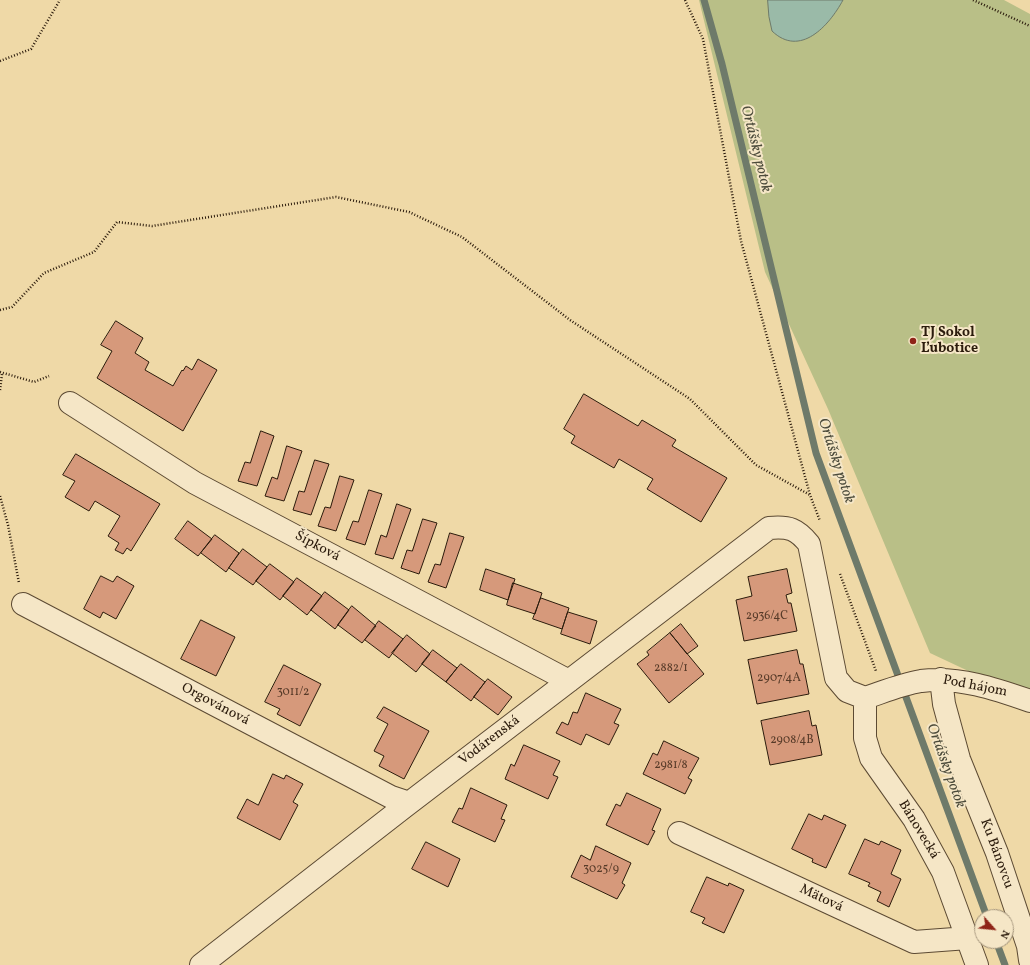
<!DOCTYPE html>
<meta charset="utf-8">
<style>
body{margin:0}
#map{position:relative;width:1030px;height:965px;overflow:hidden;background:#efd9a7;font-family:Vollkorn,serif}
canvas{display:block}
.north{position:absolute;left:974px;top:909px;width:40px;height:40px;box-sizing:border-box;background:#f5e6c6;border:1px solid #a4957c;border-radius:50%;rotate:117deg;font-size:11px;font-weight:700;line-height:16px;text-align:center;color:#2b1b0c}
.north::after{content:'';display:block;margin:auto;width:14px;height:18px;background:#8f2418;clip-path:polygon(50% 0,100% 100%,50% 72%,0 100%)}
</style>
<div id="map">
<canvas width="1030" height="965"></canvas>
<div class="north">N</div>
</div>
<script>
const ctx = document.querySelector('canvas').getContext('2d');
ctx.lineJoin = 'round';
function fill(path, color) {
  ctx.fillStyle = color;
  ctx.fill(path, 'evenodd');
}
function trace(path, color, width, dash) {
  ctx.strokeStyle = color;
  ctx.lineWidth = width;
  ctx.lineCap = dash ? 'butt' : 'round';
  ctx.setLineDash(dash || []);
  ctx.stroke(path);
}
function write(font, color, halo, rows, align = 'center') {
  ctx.font = font + ' Vollkorn,serif';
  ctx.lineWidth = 4;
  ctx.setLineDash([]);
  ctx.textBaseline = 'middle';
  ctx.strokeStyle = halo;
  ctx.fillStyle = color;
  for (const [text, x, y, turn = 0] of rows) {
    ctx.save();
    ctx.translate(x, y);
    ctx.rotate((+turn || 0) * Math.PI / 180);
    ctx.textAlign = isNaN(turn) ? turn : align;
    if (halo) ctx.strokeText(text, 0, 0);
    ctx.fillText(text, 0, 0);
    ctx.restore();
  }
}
const green = new Path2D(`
 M699,0H1004L1030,14V700L930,653L828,409L765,272Z`);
const water = new Path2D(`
 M768,0H843C829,26 800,58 772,31L769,17Z`);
const stream = new Path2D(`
 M704,0L722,64L816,453L987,917
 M996,941L1005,965`);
const building = new Path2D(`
 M116,321L143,338L135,353L149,362L145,370L173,386L182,370L183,371L186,366L192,370L198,359L217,370L183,431L97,378L112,351L101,345Z
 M584,394L638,426L642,420L676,440L672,446L727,478L701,522L647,489L653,479L619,459L614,468L571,443L575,436L564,429Z
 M261,431L274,436L257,486L238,481L245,462L250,463Z
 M287,446L302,451L284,501L265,496L272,477L277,479Z
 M76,454L160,504L131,551L127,548L123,554L115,550L119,543L108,536L120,516L95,501L89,511L65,497L75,481L63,475Z
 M315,460L329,464L311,515L293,510L299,491L304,492Z
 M340,476L354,480L336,531L318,526L325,507L330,508Z
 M369,490L382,494L365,545L346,539L353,521L358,522Z
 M397,504L411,509L393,559L375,554L381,535L386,537Z
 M423,519L437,523L419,574L401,568L407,550L412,551Z
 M188,521L212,539L198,556L175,539Z
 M450,533L464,537L446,588L428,582L435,564L440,565Z
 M215,535L239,553L226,572L201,553Z
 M243,549L267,567L253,585L229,568Z
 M270,564L294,582L280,600L256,581Z
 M486,569L515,579L508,600L480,590Z
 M787,569L792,593L786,595L788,603H791L797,631L744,641L736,600L752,596L748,577Z
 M101,576L113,582L117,576L134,586L116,619L103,612L100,618L84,609Z
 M297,578L322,596L307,615L283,596Z
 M513,583L542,593L535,614L507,605Z
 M325,592L349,610L335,629L311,610Z
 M541,598L569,608L562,629L533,619Z
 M352,606L376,626L362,643L338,625Z
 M568,612L597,621L590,644L561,634Z
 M201,620L235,637L216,676L181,659Z
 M379,621L403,639L389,658L365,640Z
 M681,624L698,646L687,654L670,633Z
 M670,633L704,674L669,703L637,664L649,655L647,652Z
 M407,635L430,654L416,672L392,653Z
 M433,650L457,668L446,682L422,664Z
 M797,650L800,664H803L809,694L757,704L748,660Z
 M461,664L485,682L471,701L446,682Z
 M284,665L321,684L300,726L277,714L280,709L265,702Z
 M488,679L512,697L498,715L474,697Z
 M586,693L621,709L614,723L619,725L609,745L586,734L581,745L556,733L562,722L568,725L573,712L577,713Z
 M384,707L429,731L404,779L379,766L384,756L374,751L388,724L377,718Z
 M809,711L812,726L816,725L822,755L770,765L761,721Z
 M664,741L699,758L688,778L692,780L685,794L643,774L653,753L657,755Z
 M524,745L560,761L553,775L558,777L548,799L505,779L511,764L514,766Z
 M273,774L284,779L286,775L303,784L293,802L298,805L280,840L237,818L247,799L258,805Z
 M471,788L507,805L501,819L505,820L495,842L452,822L459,808L462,809Z
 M627,793L661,809L652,830L655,831L648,845L606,825L616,804L620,806Z
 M809,814L822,820L824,815L846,825L826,868L812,862L813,859L792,849Z
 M865,839L879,845L881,841L901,850L891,874L901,879L889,907L877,901L881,892L868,886L870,883L849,874Z
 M426,842L460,859L448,887L412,869Z
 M596,846L631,863L622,883L625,885L617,899L571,877L581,855L590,860Z
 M707,877L728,886L729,883L744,890L724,933L702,923L705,918L691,912Z`);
const path = new Path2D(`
 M685,0L703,39L741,241L810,495L820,521
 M973,0L1030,26
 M0,61L31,49L60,0
 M0,310L12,307L44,273L94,252L117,222L152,226L336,197L409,212L462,237L570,320L690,399L756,465L810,495
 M0,372L34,382L49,376
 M0,390L2,374
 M0,496L8,525L19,583
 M840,574L876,671`);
const minor = new Path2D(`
 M70,403L195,483L569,681
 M23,604L391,797L409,803
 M941,679L944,704L959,759L997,853L1028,946L1030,960
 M865,698V738L871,758L914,819L943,872L977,965
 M679,833L914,942L968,938
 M201,965L404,807L769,528C789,526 797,529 809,544L836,678L847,691L865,698C883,692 902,684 921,681C958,676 996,689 1030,701`);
const markers = [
 [913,341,4,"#8f2418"]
];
const numberNames = [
 ["2936/4C",767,617],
 ["2882/1",671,669],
 ["2907/4A",779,679],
 ["3011/2",293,693],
 ["2908/4B",792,741],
 ["2981/8",671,766],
 ["3025/9",601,870]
];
const poiNames = [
 ["TJ Sokol",921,333],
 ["Ľubotice",921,349]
];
const streetNames = [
 ["Šípková",317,547,28],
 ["Pod hájom",975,687,11],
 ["Orgovánová",215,705,28],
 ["Vodárenská",490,741,-37],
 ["Bánovecká",918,830,59],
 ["Ku Bánovcu",996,854,70],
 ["Mätová",821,899,25]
];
const waterNames = [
 ["Ortášsky potok",755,149,76],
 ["Ortášsky potok",835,461,72],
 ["Ortášsky potok",945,766,70]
];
fill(green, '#b9bf87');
fill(water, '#9abaa8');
trace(water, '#6e7a6a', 1);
trace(stream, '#6e7a6a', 7);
fill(building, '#d6997b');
trace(building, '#2b1b0c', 1);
trace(minor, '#5c4a33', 24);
trace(path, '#2b1b0c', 2.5, [1, 2]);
trace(minor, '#f5e6c6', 22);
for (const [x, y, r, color] of markers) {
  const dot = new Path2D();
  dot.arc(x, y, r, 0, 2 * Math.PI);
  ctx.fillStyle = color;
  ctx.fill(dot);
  trace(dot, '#f5e6c6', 1.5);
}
write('12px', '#563a28', null, numberNames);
write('bold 14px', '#2b1b0c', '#f5e6c6', poiNames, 'left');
write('14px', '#2b1b0c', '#f5e6c6', streetNames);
write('italic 15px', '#4c4b3b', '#f5e6c6', waterNames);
</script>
